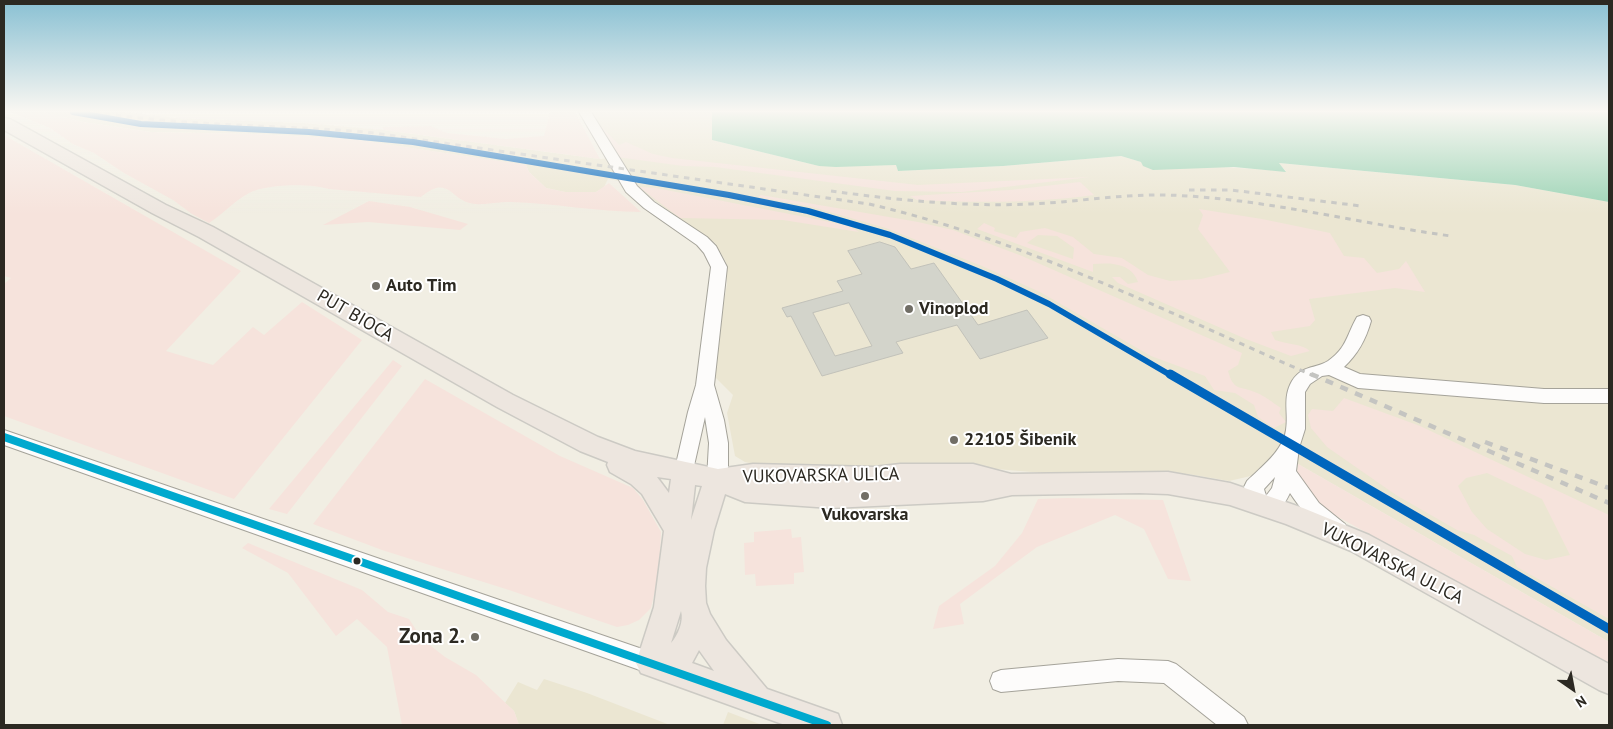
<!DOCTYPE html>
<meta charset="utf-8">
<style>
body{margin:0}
#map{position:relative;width:1613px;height:729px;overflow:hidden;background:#f1eee3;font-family:"PT Sans",sans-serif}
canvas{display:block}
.frame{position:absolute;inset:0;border:5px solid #2c2922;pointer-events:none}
.north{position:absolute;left:1548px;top:664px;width:50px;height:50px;-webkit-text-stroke:4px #fff;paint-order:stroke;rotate:147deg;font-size:14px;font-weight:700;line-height:20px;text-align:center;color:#2c2922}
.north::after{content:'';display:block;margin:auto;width:18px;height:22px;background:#2c2922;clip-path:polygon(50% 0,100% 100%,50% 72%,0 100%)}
</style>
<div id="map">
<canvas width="1613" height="729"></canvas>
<div class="frame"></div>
<div class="north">N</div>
</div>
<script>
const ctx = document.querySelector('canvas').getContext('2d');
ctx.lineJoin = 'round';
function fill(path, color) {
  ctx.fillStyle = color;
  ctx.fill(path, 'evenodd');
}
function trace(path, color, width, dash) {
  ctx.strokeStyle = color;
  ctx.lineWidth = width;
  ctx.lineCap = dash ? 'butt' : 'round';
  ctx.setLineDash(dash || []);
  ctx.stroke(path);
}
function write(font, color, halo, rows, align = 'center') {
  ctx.font = font + ' "PT Sans",sans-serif';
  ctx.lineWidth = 4;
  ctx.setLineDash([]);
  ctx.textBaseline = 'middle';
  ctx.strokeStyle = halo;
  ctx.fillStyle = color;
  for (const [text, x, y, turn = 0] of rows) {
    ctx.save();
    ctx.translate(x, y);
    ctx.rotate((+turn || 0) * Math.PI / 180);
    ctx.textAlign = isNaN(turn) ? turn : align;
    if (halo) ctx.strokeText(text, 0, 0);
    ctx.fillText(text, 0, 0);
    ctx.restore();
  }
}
const built = new Path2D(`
 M43,112H124L176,118L304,123L384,130L600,159L616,157L591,119L589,112H712V140L819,166L896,165L898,171L1003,166L1121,156L1141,162L1286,171L1278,163L1515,185L1609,202V642L1277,452L1255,475L1229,481L1188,474L1044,473L984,468L844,470L758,465L745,462L735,456L727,413L733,395L715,377L722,313L727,284L726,262L715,243L655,201L635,184L608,179L604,187L596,192H565L546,188L529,172L526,165L477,158L351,139L254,134L151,132L83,122Z
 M544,679L587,693L670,725H519L514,711L505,703L518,682L537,690Z
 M728,712L762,725H723Z`);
const green = new Path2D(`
 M11,112H43L83,122L151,132L254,134L351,139L526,165L529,172L546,188L565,192H596L609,183L641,212C597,212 553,203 510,202C498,202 486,205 475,204C450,202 450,173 421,197L329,189C310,183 266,184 249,193C234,201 223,214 209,223L192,214L173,200L124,173L94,153L73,144L50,128Z
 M550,112H575L600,159L384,130L382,127L431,126L447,133L506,139L544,136Z
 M602,127L619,145L626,142L653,154L672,158L918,185L1090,177L962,192L895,191L715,167L683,166L617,157L597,129Z
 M4,135L241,271L166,351L213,365L253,327L264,335L302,302L362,340L234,499L4,416V284L11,278L4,276Z
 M1080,182L1094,195C1035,203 976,203 917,200L910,196L1010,190Z
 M639,187L656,188L810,218L849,226L859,232L783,220L680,218Z
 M761,195L918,222L953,230L1022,256L1242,353L1238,365L1228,371C1234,393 1241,385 1257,393C1265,396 1273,403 1281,408L1279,413L1286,422L1274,428L1258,417L1254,405L1235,393L1214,390L1205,376L1151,356L1040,292L982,266L886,228L812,207L758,197Z
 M369,201L410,207L468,224L460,230L368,222L323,225Z
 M1199,209L1262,219L1330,233L1344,256L1364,258L1377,273L1399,269L1406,261L1425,292L1395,288L1309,299L1315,320L1310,326L1271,332L1275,340C1286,344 1303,344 1310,351L1291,356L1246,339L1118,283L1112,277H1120L1128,284L1138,282C1131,262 1109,263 1093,264V272L977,229L984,223L995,228L994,231L1016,238L1020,232L1045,228L1073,237L1094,254L1122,258L1148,275L1170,281L1201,279L1230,272L1198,229L1203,215ZM1038,235L1057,236L1074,248L1073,259L1027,243Z
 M393,360L402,366L287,514L269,509Z
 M425,379L560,456L633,488L643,500L661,532L659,573L651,608L639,620L628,625L617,627L509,590L382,550L313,524Z
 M1344,398L1420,426L1609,515V619L1517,567L1512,556L1474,535L1457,530L1396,495L1327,447L1311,428L1308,415L1312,409L1333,411ZM1487,473L1542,499L1570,555L1546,560L1525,554L1487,529L1472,512L1458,486L1466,478Z
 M1298,464L1609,642V666L1320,507L1296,480Z
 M1067,498L1163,500L1191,581L1168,579L1144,529L1115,515L1037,547L960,604L964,624L933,629L939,606L995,566L1022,533L1038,499Z
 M791,529L792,538L801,537L804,572L794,573V584L756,586L755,574L745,575L744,543L754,542V532Z
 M248,543L362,590L388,612L409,619L422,639L445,657L476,675L514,711L519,725H402L387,647L357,619L336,636L288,573L242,548Z`);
const water = new Path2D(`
 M712,112H1609V202L1515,185L1279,163L1286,172L1234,167L1153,170L1143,166L1141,162L1121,156L1003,166L898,171L896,165L836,167L819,166L712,140Z`);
const building = new Path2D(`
 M880,242L895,247L911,269L934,263L978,325L1027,310L1048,338L980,359L957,325L896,342L903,353L822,376L791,316L787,317L782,308L843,291L837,281L862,274L848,251ZM849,303L872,346L835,356L813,313Z`);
const minor = new Path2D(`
 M579,112H591L637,186L654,202L707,237L716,246L727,267L714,385L724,420L728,443V467L724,485L717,487L710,485L707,479L709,443L705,417L691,479L684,481L677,479L674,473L688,412L696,385L711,267L704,253L697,245L644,208L626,192Z
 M1363,315L1369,317L1371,321C1366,339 1358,354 1344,367L1360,374L1544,389H1609V403H1544L1358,388L1329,375L1322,376L1310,384L1305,392V429L1299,448L1296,471L1319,503L1345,524L1348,530L1345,536C1344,537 1338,539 1338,539C1323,538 1297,504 1290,493C1279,515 1274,518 1252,510L1244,487L1247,481C1261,467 1283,451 1286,430C1289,413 1282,398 1292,381C1302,365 1315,369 1328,361C1347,348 1347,334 1357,317ZM1275,477L1272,488L1266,496L1264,489Z
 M4,430L651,652L659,655L662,663L659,671L651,674L4,445Z
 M1118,659L1168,661L1176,664L1244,717L1248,725H1217L1164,683L1118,681L1001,692L993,689L990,681L993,673L1001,670Z`);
const major = new Path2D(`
 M4,118L10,119L166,205L213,227L513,395L598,437L635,451L718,469L753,464L874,467L900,464H973L1011,474L1168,472L1230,483L1303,508L1369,535L1609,664V694L1599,690L1351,551L1286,524L1230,505L1168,494L1139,493L1012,495L983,501L831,508L745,502L725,494L714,530L706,568L705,586L706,603L710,614L726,640L767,689L838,714L842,725H785L641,673L636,663L654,607L664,531L642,494L631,484L610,472L607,465L608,462L580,451L497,407L199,237L152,213L4,130ZM657,477L671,479L669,493ZM695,485L702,486L691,520ZM681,611C684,621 678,635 671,643ZM699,650L714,671L692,663Z`);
const railFar1 = new Path2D(`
 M94,112C184,126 276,125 367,132L869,204C1024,240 1169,313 1314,376
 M1189,190H1231L1361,206
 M831,191C897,200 964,207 1031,204C1076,202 1121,194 1167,195C1262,198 1356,223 1451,236`);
const rail = new Path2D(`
 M1311,374L1609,503
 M1485,442L1609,488`);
const bus1 = new Path2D(`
 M4,437L827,725`);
const rail1Far1 = new Path2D(`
 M73,112L141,124L309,132L413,142L729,195L808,211L890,235L997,279L1049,304L1172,376`);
const rail1 = new Path2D(`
 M1170,374L1609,629`);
const markers = [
 [376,286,5,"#716e66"],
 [909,309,5,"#716e66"],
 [954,440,5,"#716e66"],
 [865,496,5,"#716e66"],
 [357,561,4.5,"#2c2922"],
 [475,637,5,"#716e66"]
];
const poiNames = [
 ["Auto Tim",386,286],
 ["Vinoplod",919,309],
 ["22105 Šibenik",964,440],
 ["Vukovarska",865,515,"center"]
];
const streetNames = [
 ["PUT BIOCA",355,316,30],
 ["VUKOVARSKA ULICA",821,476,-1],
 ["VUKOVARSKA ULICA",1392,564,27]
];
const nearPoinames = [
 ["Zona 2.",465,637]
];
fill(built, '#ebe6d2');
fill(green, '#f6e3dc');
fill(water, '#9ad3b4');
fill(building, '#d3d4cb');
trace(building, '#c2c2ba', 1);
trace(minor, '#a5a39a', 2);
trace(major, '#cccac4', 3);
fill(minor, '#fdfcfb');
fill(major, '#ede6df');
trace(railFar1, '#c4c4c1', 3, [5.5, 5.5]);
trace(rail, '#c4c4c1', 4.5, [8, 8]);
trace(bus1, '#00a9ce', 8);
trace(rail1Far1, '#0065bd', 6);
trace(rail1, '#0065bd', 9);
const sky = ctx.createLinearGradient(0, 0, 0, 214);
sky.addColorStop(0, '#89c0d3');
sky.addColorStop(0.52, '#f9f7f2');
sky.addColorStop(1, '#f9f7f200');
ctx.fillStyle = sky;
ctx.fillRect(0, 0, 1613, 214);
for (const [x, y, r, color] of markers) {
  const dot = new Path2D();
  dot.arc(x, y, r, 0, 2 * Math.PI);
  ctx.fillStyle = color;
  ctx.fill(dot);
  trace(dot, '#fff', 2);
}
write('bold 18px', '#2c2922', '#fff', poiNames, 'left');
write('18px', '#2c2922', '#fff', streetNames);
write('bold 21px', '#2c2922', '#fff', nearPoinames, 'right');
</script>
